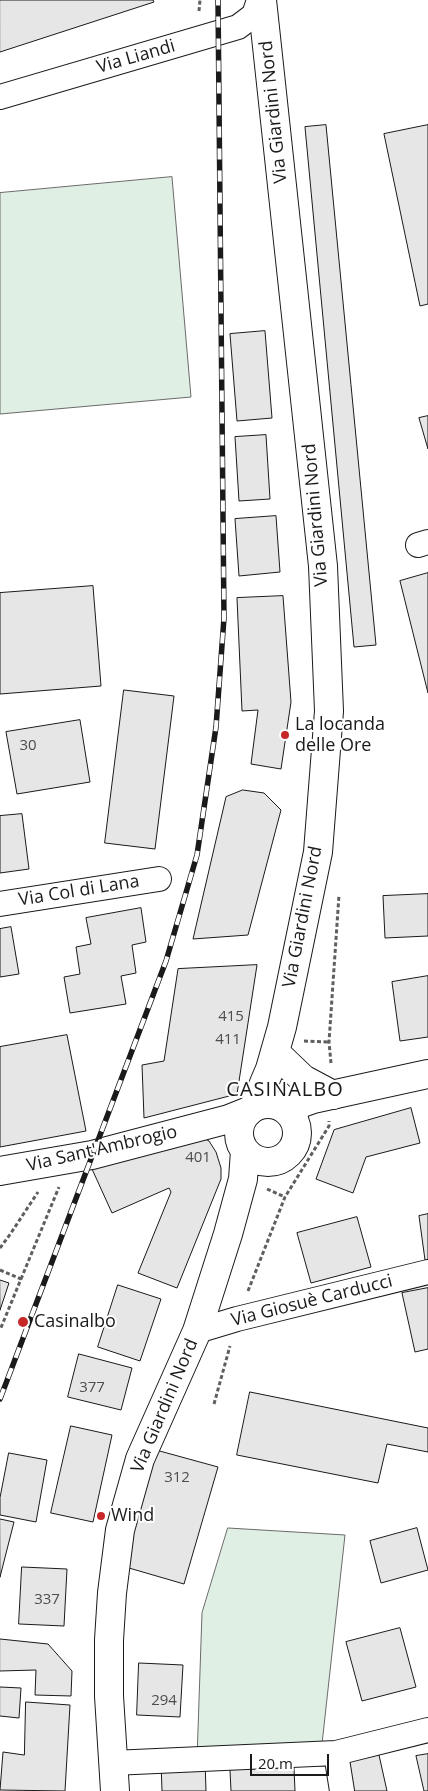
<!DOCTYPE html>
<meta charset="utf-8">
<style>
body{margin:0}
#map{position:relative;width:428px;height:1791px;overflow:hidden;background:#fff;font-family:"Open Sans",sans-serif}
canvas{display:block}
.scale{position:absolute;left:250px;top:1754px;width:79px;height:22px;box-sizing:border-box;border:2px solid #1a1a1a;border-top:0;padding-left:6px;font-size:15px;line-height:18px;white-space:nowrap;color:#1a1a1a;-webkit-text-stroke:4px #fff;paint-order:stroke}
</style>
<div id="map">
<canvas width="428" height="1791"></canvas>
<div class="scale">20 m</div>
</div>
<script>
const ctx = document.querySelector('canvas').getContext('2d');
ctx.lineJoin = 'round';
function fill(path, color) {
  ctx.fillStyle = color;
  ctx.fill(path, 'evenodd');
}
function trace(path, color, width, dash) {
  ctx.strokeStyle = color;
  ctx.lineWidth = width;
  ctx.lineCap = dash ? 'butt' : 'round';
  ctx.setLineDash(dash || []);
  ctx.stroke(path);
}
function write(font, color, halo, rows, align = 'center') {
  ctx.font = font + ' "Open Sans",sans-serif';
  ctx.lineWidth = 4;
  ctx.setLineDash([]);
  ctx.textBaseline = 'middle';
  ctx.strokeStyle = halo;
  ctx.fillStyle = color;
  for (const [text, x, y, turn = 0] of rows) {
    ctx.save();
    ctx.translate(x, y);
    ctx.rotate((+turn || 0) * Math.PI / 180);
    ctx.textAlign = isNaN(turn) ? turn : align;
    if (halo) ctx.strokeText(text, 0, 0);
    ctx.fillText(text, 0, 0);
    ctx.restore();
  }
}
const green = new Path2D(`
 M172,177L191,397L0,414V193Z
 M228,1528L345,1535L321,1753L197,1759L202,1613Z`);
const building = new Path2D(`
 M0,0H153L154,2L0,52Z
 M326,125L376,645L354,647L305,127Z
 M428,125V304L420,306L384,134Z
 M265,331L272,418L237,421L230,334Z
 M428,416V449L419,418Z
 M266,435L270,499L239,501L235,437Z
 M276,516L280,572L239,576L235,519Z
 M428,573V693L400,581Z
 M93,586L101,686L0,694V593Z
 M283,596L291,702L281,769L251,764L258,710L242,711L237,598Z
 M124,690L174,696L155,849L105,843Z
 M80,720L90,782L17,794L6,732Z
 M243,790L264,793L281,810L248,935L193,939L226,797Z
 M22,814L29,869L0,873V816Z
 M428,894V936L385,938L383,896Z
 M141,908L146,942L132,945L136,973L121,976L126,1004L70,1013L64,977L80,974L76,947L91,944L86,918Z
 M11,927L19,974L0,977V929Z
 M257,965L237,1094L144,1118L142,1065L164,1061L178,969Z
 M428,976V1037L400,1041L392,982Z
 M67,1035L86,1131L0,1147V1047Z
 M411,1108L420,1143L366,1157L353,1193L316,1179L334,1130Z
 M200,1136L209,1141L216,1152L221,1168V1179L177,1288L138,1273L171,1192L169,1188L112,1213L92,1169Z
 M428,1214V1260H425L419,1216Z
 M357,1217L371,1267L311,1283L297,1233Z
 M0,1280L9,1283L0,1310Z
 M118,1285L161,1299L140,1361L98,1347Z
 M428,1288V1349L415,1352L402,1293Z
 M79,1354L132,1368L121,1410L68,1397Z
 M250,1392L428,1428V1452L387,1444L378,1483L237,1455Z
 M71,1426L112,1435L93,1522L51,1513Z
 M156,1450L218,1467L184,1584L122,1566Z
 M9,1453L47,1460L36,1522L0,1515V1498Z
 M0,1519L14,1522L0,1577Z
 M417,1528L428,1570L381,1583L370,1541Z
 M22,1567L67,1569L64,1626L19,1624Z
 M400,1628L416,1687L362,1701L346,1642Z
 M0,1639L48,1644L72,1671L71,1696L35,1695L36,1670L0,1671Z
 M139,1663L183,1665L180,1717L137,1715Z
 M0,1687L21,1688L19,1718L0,1716Z
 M26,1702L70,1705L65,1791L0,1790L3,1752L24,1755Z
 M428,1754V1791H424L416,1756Z
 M379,1755L387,1791H354L347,1762Z
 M205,1760L206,1791H162L161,1762Z
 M294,1768L295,1791H231L230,1770Z`);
const path = new Path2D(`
 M199,11L200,0
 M304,1041L329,1042
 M331,1063L329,1042L339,895
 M267,1189L285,1197
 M0,1248L11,1233L38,1192
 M0,1270L21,1279L0,1330
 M21,1279L59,1187
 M248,1291L285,1197L329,1126V1121
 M214,1404L230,1346`);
const minor = new Path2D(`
 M0,97L238,27L254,15L259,0
 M418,545L428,542
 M0,904L159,879
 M197,1331L237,1319L428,1272
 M336,1753L342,1791
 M112,1763L336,1753L428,1730`);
const tertiary = new Path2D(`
 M288,1111L299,1104L313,1099L428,1074
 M0,1171L92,1155L229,1119L249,1111`);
const secondary = new Path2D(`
 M281,1058L303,1079L333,1095
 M239 1133a29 29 0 1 1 58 0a29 29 0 1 1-58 0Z
 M254,1107L270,1069L282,1027L318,852L329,711L323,566L262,0
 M115,1791L109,1696V1640L112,1593L120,1530L140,1459L197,1331L228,1234L243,1179L245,1151`);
const rail = new Path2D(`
 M0,1399L166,961L197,855L216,727L224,618L218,0`);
const markers = [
 [285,735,5,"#c62828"],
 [23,1322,6,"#c62828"],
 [101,1516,5,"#c62828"]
];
const numberNames = [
 ["30",28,746],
 ["415",231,1017],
 ["411",228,1040],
 ["401",198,1158],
 ["377",92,1388],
 ["312",177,1478],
 ["337",47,1600],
 ["294",164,1701]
];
const streetNames = [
 ["Via Liandi",136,57,-16],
 ["Via Giardini Nord",274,112,-96],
 ["Via Giardini Nord",316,515,-95],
 ["Via Col di Lana",79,891,-9],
 ["Via Giardini Nord",303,917,-79],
 ["Via Sant'Ambrogio",102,1149,-13],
 ["Via Giosuè Carducci",312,1301,-14],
 ["Via Giardini Nord",165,1406,-67]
];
const poiNames = [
 ["La locanda",295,725],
 ["delle Ore",295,746],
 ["Casinalbo",34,1322],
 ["Wind",111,1516]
];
const quarterNames = [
 ["CASINALBO",285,1090]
];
fill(green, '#e0efe3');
trace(green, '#6a6a6a', 1);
fill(building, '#e6e6e6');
trace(building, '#1a1a1a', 1);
trace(minor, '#1a1a1a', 26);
trace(tertiary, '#1a1a1a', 30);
trace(secondary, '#1a1a1a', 30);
trace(path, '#5f5f5f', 3, [4, 2.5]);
trace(minor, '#fff', 24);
trace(tertiary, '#fff', 28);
trace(secondary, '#fff', 28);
trace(rail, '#1a1a1a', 5.5);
trace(rail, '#fff', 4, [11]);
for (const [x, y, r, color] of markers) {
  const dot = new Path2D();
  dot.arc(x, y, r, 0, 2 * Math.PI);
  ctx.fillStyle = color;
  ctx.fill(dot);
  trace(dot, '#fff', 2);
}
write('15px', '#4d4d4d', null, numberNames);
write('18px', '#1a1a1a', '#fff', streetNames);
write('18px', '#1a1a1a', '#fff', poiNames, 'left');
ctx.letterSpacing = '1px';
write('20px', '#1a1a1a', '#fff', quarterNames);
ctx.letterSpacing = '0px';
</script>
